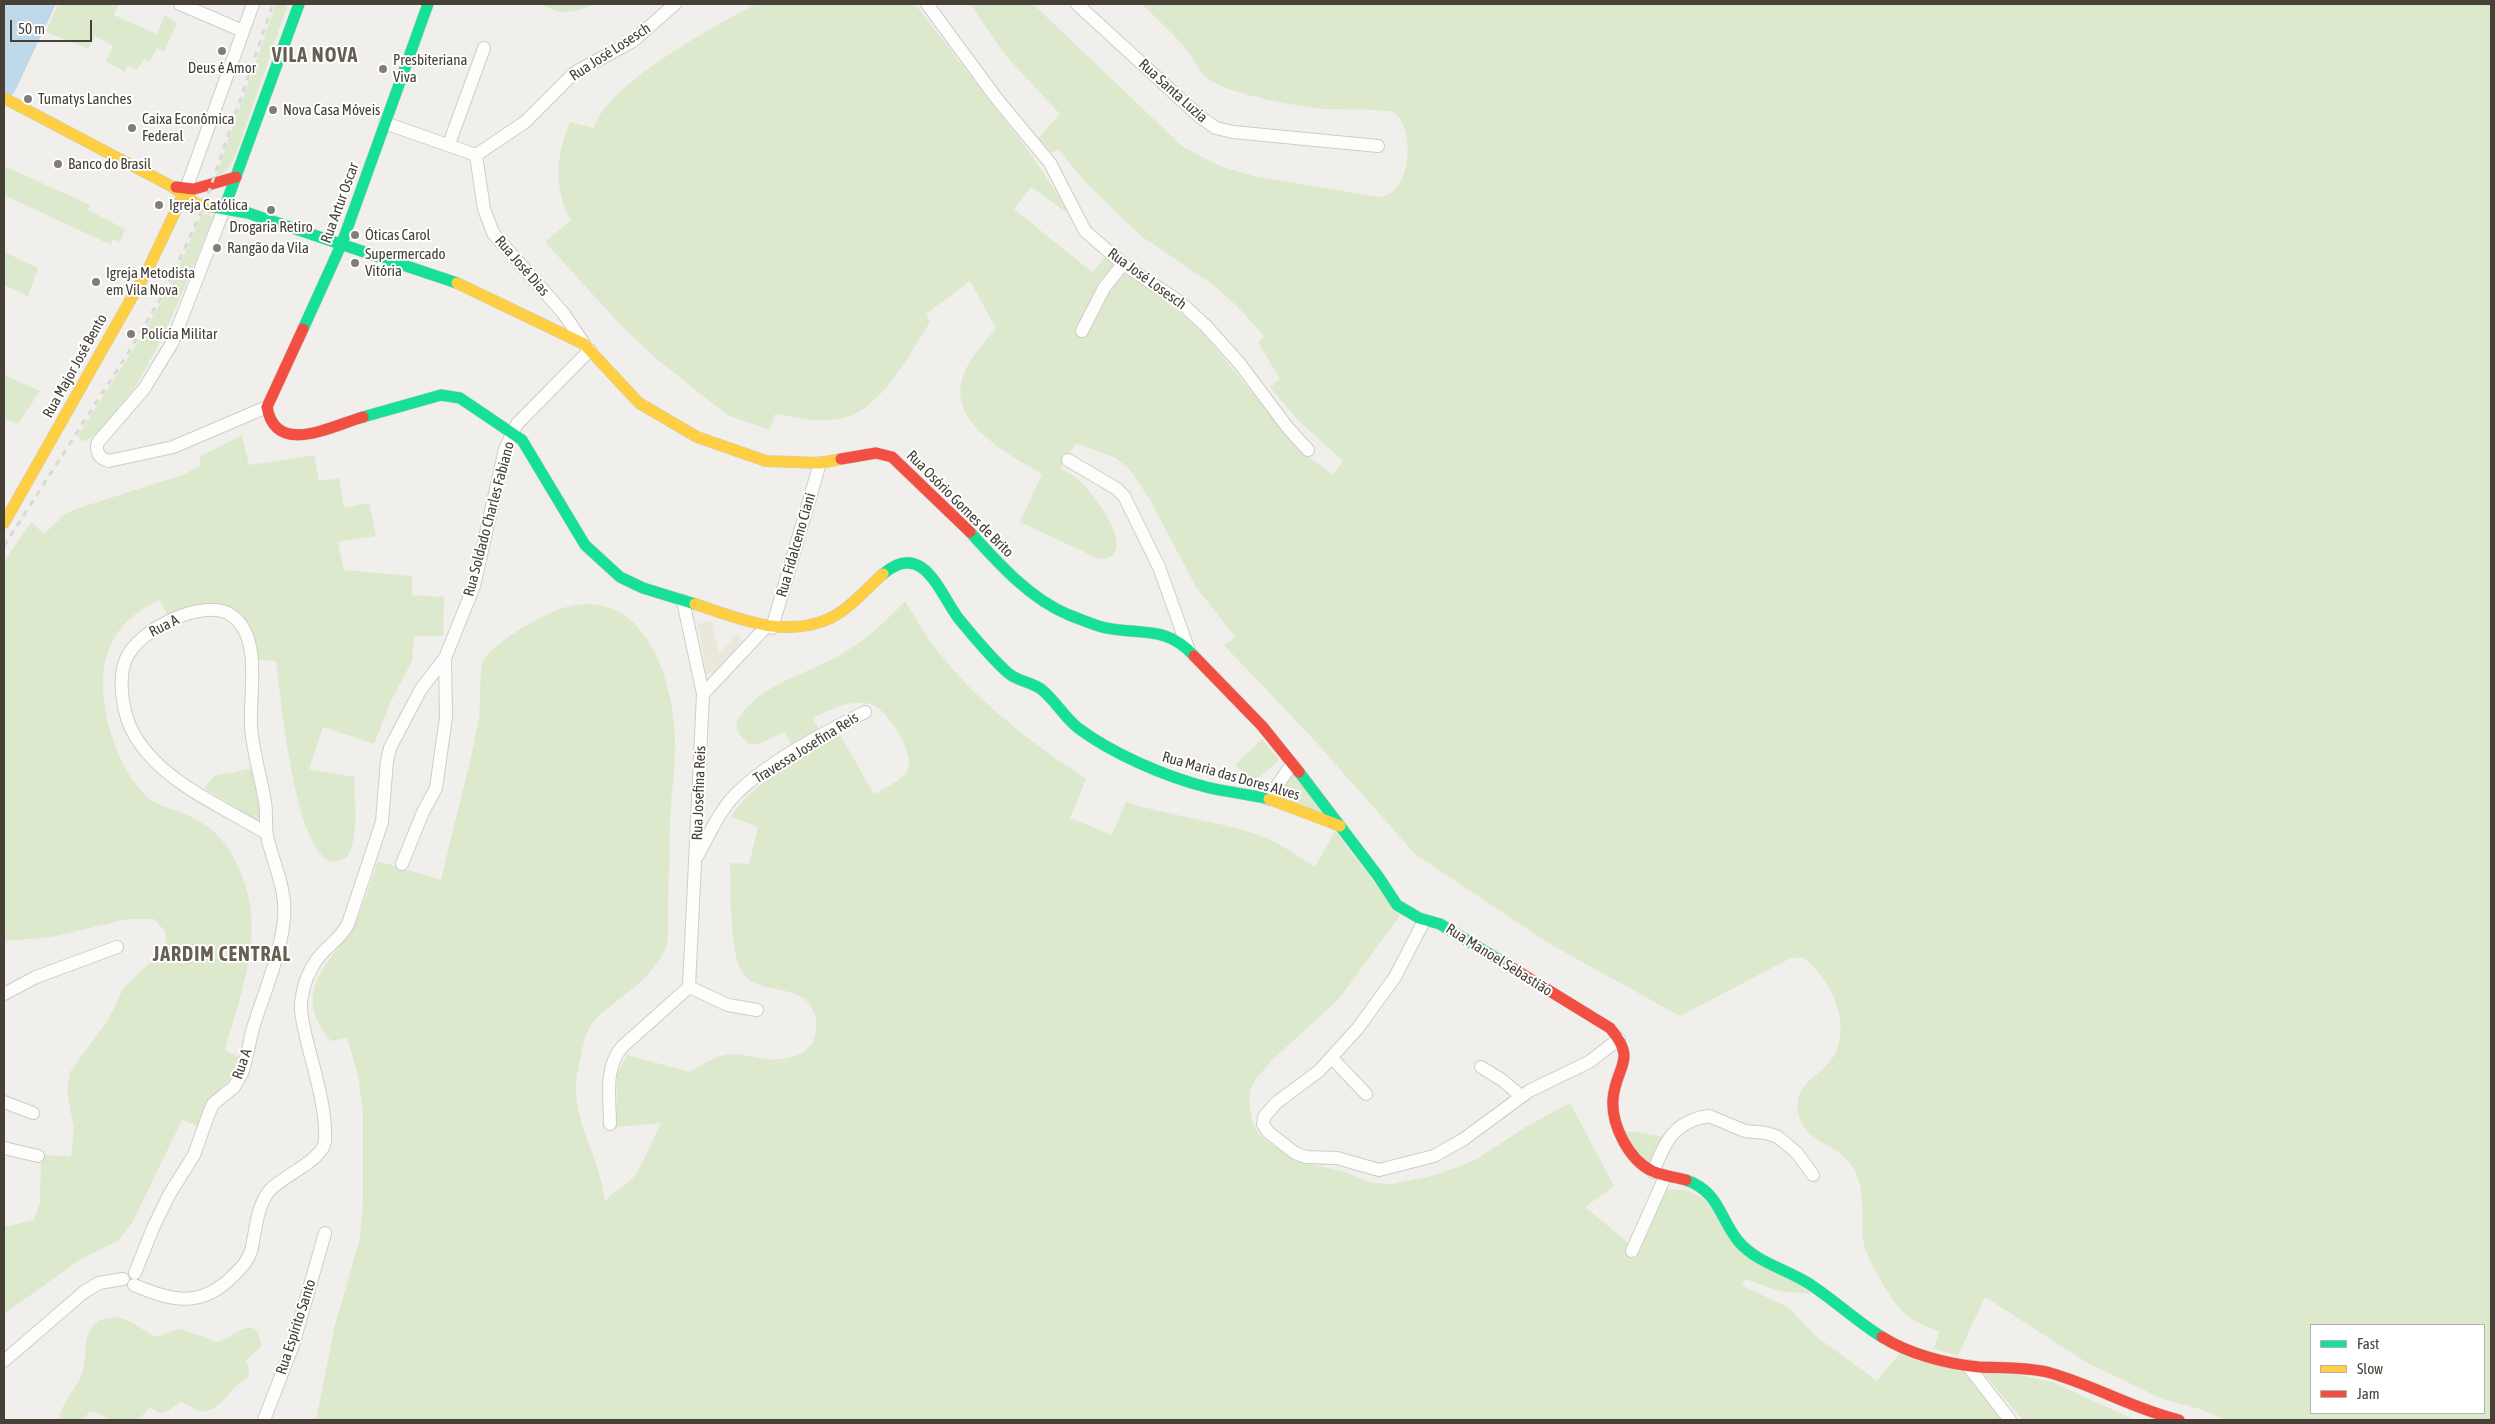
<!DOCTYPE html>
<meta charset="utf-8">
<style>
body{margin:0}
#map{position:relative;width:2495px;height:1424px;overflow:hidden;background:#f0efeb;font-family:"Asap Condensed",sans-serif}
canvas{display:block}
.frame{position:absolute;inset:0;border:5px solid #464037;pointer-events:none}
.legend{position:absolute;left:2310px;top:1324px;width:175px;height:90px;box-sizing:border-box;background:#fff;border:1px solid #b5b3af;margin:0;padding:6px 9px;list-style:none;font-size:15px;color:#464037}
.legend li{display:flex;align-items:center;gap:10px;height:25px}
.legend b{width:25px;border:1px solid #b5b3af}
.scale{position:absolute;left:10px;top:20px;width:82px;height:22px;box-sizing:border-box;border:2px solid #464037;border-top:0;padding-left:6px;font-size:15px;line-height:18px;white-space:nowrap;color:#464037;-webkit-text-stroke:4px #fff;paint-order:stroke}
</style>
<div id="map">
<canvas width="2495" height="1424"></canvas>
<div class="frame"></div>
<ul class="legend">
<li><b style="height:6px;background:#16e098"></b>Fast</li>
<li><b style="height:6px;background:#ffcf43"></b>Slow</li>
<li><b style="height:6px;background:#f24e42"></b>Jam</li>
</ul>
<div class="scale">50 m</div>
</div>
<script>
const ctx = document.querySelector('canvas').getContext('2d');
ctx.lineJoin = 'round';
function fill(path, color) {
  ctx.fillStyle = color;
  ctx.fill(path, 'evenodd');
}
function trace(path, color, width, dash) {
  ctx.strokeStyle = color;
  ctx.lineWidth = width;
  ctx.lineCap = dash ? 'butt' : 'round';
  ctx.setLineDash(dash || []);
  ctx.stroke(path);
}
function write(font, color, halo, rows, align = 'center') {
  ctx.font = font + ' "Asap Condensed",sans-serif';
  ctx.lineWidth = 4;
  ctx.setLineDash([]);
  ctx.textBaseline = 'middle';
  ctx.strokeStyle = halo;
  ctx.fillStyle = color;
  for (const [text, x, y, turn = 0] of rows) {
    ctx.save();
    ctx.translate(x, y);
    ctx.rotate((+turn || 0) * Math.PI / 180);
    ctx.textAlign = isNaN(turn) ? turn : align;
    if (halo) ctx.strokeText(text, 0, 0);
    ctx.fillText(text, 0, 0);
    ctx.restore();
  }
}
const education = new Path2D(`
 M712,620L719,655L737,633L745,644L718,672L706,674L698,624Z`);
const green = new Path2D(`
 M58,4H116L118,5L114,15L157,34L165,15L177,23L164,52L157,48L150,62L144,59L137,70L128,65L125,72L106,61L113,46L95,36L88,49L46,32Z
 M276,4H288L236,154L228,169L215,178Z
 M542,4H594C576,13 559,16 542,4Z
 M756,4H915L1031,154L1072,216L1031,187L1014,209L1092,272L1106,256L1117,265L1095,295L1076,332L1084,336L1122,269L1189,319L1209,340L1285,433L1310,458L1333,475L1343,461L1297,419L1270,387L1280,379L1258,342L1264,336L1238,307L1212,284L1141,236L1087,184L1058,149L1052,153L1038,138L1060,114L1006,56L970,4H1033L1183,147L1220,166L1253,176L1379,197C1414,194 1415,124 1393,112C1387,109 1336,110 1324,109C1294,105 1231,96 1207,78C1198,71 1194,59 1187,50C1174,34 1157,19 1142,4H2491V1420H2226L2200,1409L2162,1399L2086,1362L1985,1297L1958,1355L1934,1349L1939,1331C1927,1327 1915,1322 1905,1314C1892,1303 1865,1257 1863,1239C1861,1215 1866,1191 1854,1169C1839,1142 1803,1144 1798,1112C1793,1082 1824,1075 1835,1054C1851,1020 1830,977 1802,957L1789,959L1680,1016L1550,944L1415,854L1315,741L1224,645L1235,637L1196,587L1150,500L1130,470L1116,458L1076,443L1060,469C1067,472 1074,476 1080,481C1092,492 1129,540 1113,555C1108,560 1101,559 1095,557L1020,522L1042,474C1008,453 942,422 965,371C972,355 986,341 996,328L970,281L926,314L930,322C909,355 881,411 840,419C818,423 796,417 775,414L770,430L727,415L653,356L617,321L545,242L571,220C553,189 556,155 570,122L594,128C607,83 715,26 756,4ZM2311,1325H2484V1413H2311Z
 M4,166L90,205L88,210L125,229L120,242L113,239L111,245L4,195Z
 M202,214L214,216C192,269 136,422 82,442L78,435L131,353L168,290Z
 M4,252L38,268L28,296L4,285Z
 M4,375L40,391L18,424L4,419Z
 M242,435L249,465L314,455L319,481L339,478L344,508L369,503L376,536L338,542L344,570L412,576V595L444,597L443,636H414L412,661L391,701L374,744L323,727L309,769L355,777C353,800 361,839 346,858L332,862C294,851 281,698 276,661L256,660L238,615L168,617L160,600C102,625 95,674 110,730C116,751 127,776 143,793C152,804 167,807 179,812C211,823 229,843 241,873C266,932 241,992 225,1050L239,1057L231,1078L205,1104L198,1126L182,1120L132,1223L119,1240L81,1259L4,1314V1227L34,1220L40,1202L41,1155L71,1156L74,1129L67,1092L70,1072L108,1020L124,987L164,950L166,943L165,931L154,919H129L51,937L4,941V562L31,522L44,534L63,516L73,510L185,474L201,465L199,457Z
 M905,601C915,617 925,634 936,649C977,702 1031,742 1086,779L1070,818L1112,835L1126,802C1167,815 1209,820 1250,832C1274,839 1295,854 1315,867L1335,831L1400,916L1338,1000L1273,1059L1255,1080L1250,1091L1249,1102L1253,1125L1262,1138L1296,1161L1342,1171L1372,1183L1393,1184L1440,1174L1477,1159L1524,1128L1570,1103L1614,1186L1585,1207L1638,1251L1666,1189L1689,1191L1704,1199L1720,1219L1812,1294L1780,1291L1745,1279L1742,1286L1788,1307L1817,1337L1877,1381L1900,1353L1966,1373L2002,1420H316L335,1325L360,1238L363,1205V1112L358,1076L347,1038L331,1041C288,990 331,965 355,922C365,904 370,881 378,861L441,880C453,826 469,772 479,718C481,704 479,672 483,662C491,643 541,616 560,609C641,581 673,674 675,738C676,768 670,798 670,828C669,855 669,881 668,908C668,920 669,933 667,945C656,975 625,994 602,1013C587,1026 584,1039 581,1057C578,1069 575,1082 576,1095C579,1132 602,1165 605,1202C612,1191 624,1188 632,1179C642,1168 653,1138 661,1123L617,1127V1074L627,1055L690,1072C700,1066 712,1058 724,1055C749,1051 767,1067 798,1055C807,1051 813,1044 815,1036C817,1028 817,1020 814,1013C803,980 758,998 742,972C729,951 731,889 730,863L749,864L758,827L731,817C747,787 809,750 839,733L874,794C884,788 903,780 908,770C916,754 886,707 870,704C849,699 830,710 812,718L820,731L794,749L784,732L759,744H749L738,733L736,724C754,685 806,675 840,655C864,641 886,622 905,601Z
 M1262,739L1279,760L1253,783L1235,765Z
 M254,768L262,820L254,819L204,788L214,776Z
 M1291,768L1331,820L1270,798Z
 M1621,1130L1665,1137L1652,1171Z
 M118,1317L131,1322L155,1337L179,1329L206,1337L214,1342C232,1342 257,1306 261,1347L246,1360L249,1369L248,1377C245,1380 241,1381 238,1384C226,1396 219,1411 200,1412L181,1401L168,1411L160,1413L150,1407L138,1420H110L94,1411L89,1412L83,1420H59C62,1400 78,1388 83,1371C88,1352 81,1334 99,1320Z
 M1983,1373L2020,1375L2052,1382L2135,1420H2023Z`);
const water = new Path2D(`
 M4,4H56L15,91L4,108Z`);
const street = new Path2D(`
 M180,4L243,31
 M927,4L997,99L1050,163L1085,231L1123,264L1180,302L1206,326L1240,364L1288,428L1308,450
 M1077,4L1200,117L1216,128L1233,132L1378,146
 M385,123L476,155
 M449,144L484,48
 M476,155L525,122L574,73L633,41L675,4
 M476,155L484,209L493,233L564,314L584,344
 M186,189L253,4
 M224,209L172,343L144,389L98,442C95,451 99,459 109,461L173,447L267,407
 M1082,331L1104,288L1123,264
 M1068,460L1117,489L1124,496L1159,567L1188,648
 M772,628L820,463
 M703,694L766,627
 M1268,799L1292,764
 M698,855C709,835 719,811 736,794C769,761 824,733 865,712
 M402,864L423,812L436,788L446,717L445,658L474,586L505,449L517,424L590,350
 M1424,921L1395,977L1358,1028L1319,1071L1276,1103L1264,1117L1263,1124L1268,1132L1295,1153L1306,1157L1337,1158L1379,1170L1434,1156L1464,1139L1529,1091L1589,1062L1619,1039
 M689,987L728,1005L757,1010
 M4,994L36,977L117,947
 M1332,1058L1366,1094
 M1481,1067L1502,1080L1521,1096
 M4,1102L33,1113
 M610,1124C610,1098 604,1068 622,1047L689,987L703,694L683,601
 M4,1148L38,1156
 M1653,1172C1665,1143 1673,1121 1709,1116L1745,1131L1766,1133L1778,1137L1797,1153L1813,1175
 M1632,1251L1665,1177
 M135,1273L153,1228L169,1195L194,1155L209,1113L213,1104L234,1087L242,1073C247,1058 249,1043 253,1028C264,992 281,955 284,918C287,890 273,863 267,836C265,825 267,813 265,802C261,777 253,753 251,727C249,695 263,636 231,615C203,597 138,630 126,659C117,681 123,716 135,736C163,783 222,806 266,833
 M134,1285C172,1301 201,1309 234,1275C241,1268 248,1261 251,1251C256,1231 256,1207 270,1190C284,1175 323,1160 325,1141C327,1109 313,1067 306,1037C303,1023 299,1010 302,996C304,984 309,971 316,961C325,947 340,940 348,924L382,822L387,761L390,748L421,689L445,658
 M4,1361L84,1292L99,1283L123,1279
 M1968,1366L2010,1420
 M264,1420L293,1345L325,1233`);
const fast = new Path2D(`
 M213,207L248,213L457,283
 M224,209L299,4
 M303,329L342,243L428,4
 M363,417L441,395L460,398L522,440L585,545L620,577L643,588L695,604
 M970,532C998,563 1030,599 1069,615C1080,619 1091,624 1102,627C1138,636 1166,624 1194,656
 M883,574C924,539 940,595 959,619C974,637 990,657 1008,673C1017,681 1031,682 1041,689C1055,700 1064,717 1078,728C1113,754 1164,776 1206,787C1226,792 1248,794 1269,799
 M1299,772L1378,876L1397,905L1419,918L1440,924L1509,966
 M1686,1180C1720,1192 1719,1218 1739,1242C1756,1262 1786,1269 1808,1283C1833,1299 1856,1321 1882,1337`);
const slow = new Path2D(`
 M4,98L171,186L197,204L213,207
 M457,283L584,344L639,403L697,437L766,461L820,463L841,459
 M4,523L148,269L186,189
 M695,604C738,618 781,638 826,620C847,612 866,589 883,574
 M1269,799L1340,826`);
const jam = new Path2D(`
 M176,187L194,189L236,177
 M303,329L267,407C276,457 331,426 363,417
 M841,459L876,453L892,457L970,532
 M1194,656L1262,726L1299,772
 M1509,966L1610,1028C1638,1061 1616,1065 1613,1099C1611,1125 1629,1160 1652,1171C1663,1176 1675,1177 1686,1180
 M1882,1337C1909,1354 1947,1364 1979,1367C2002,1368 2025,1367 2047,1372C2092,1384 2133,1409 2179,1420`);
const rail = new Path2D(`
 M4,546L128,353L165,291L204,206L273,4`);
const markers = [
 [222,51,5,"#827d76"],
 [383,69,5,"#827d76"],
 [28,99,5,"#827d76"],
 [273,110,5,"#827d76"],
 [132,128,5,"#827d76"],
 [58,164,5,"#827d76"],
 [159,205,5,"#827d76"],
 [271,210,5,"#827d76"],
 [355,235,5,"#827d76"],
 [217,248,5,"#827d76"],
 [355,263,5,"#827d76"],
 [96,282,5,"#827d76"],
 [131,334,5,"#827d76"]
];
const streetNames = [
 ["Rua José Losesch",610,52,-33],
 ["Rua Santa Luzia",1173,91,42],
 ["Rua Artur Oscar",340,203,-70],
 ["Rua José Dias",522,266,49],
 ["Rua José Losesch",1147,279,36],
 ["Rua Major José Bento",75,366,-61],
 ["Rua Osório Gomes de Brito",960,504,45],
 ["Rua Soldado Charles Fabiano",489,519,-75],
 ["Rua Fidalceno Ciani",796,545,-74],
 ["Rua A",164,626,-27],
 ["Travessa Josefina Reis",806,748,-32],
 ["Rua Maria das Dores Alves",1231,776,16],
 ["Rua Josefina Reis",699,793,-88],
 ["Rua Manoel Sebastião",1499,960,32],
 ["Rua A",242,1064,-71],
 ["Rua Espírito Santo",296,1327,-72]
];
const poiNames = [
 ["Presbiteriana",393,60],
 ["Viva",393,77],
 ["Deus é Amor",222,68,"center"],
 ["Tumatys Lanches",38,99],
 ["Nova Casa Móveis",283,110],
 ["Caixa Econômica",142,119],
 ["Federal",142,136],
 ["Banco do Brasil",68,164],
 ["Igreja Católica",169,205],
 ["Drogaria Retiro",271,227,"center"],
 ["Óticas Carol",365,235],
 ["Rangão da Vila",227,248],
 ["Supermercado",365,254],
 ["Vitória",365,271],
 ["Igreja Metodista",106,273],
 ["em Vila Nova",106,290],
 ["Polícia Militar",141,334]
];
const districtNames = [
 ["VILA NOVA",315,56],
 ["JARDIM CENTRAL",222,955]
];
fill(education, '#eae7db');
fill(green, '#dde9cd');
fill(water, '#bfd8ea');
trace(street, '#cecdc9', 14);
trace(fast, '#ceccc2', 12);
trace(slow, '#ceccc2', 12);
trace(jam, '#ceccc2', 12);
trace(street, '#fdfdfc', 12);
trace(fast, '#16e098', 11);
trace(slow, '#ffcf43', 11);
trace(jam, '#f24e42', 11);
trace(rail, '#d9d9d8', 3, [6, 6]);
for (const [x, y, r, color] of markers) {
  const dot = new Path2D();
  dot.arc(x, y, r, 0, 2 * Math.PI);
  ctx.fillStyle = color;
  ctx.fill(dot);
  trace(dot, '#fff', 2);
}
write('15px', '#464037', '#fff', streetNames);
write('15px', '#464037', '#fff', poiNames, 'left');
ctx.letterSpacing = '1px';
write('bold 20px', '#675e50', '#fff', districtNames);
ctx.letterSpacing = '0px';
</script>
